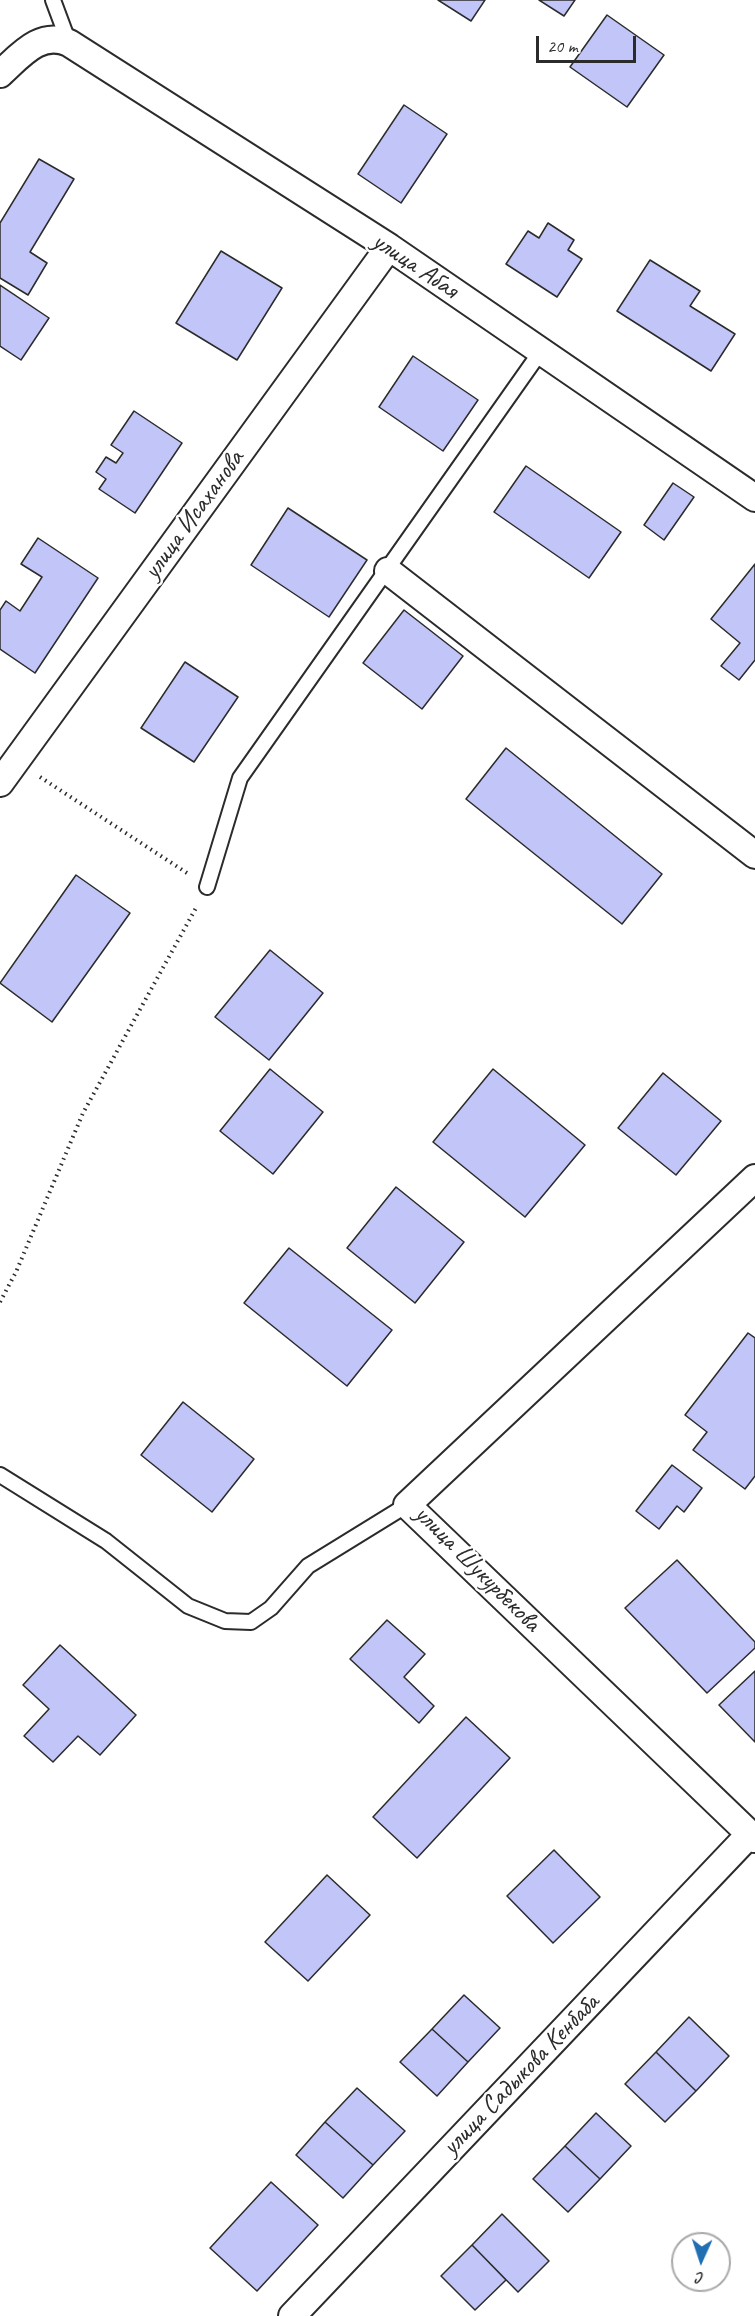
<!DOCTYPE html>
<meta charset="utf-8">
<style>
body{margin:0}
#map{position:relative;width:755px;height:2316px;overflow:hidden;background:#fff;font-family:Caveat,sans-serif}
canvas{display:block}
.north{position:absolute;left:671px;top:2232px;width:60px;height:60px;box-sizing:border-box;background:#fff;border:2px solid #aaa;border-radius:50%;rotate:183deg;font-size:16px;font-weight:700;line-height:24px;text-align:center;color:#2b2b2b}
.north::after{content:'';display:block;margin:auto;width:21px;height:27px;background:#1f6fb2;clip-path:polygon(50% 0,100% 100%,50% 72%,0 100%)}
.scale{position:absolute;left:536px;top:36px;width:100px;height:27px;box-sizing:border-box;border:3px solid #2b2b2b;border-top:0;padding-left:8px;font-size:18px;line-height:21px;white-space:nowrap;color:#2b2b2b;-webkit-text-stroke:4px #fff;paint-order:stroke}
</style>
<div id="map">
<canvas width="755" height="2316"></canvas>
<div class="north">С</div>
<div class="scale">20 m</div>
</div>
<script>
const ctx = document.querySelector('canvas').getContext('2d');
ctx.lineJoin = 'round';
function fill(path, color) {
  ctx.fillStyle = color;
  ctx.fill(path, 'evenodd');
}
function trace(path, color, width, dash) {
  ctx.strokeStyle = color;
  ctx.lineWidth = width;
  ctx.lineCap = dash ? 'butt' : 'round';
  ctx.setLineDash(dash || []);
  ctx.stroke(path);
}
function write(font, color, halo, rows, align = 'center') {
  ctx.font = font + ' Caveat,sans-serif';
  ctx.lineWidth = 5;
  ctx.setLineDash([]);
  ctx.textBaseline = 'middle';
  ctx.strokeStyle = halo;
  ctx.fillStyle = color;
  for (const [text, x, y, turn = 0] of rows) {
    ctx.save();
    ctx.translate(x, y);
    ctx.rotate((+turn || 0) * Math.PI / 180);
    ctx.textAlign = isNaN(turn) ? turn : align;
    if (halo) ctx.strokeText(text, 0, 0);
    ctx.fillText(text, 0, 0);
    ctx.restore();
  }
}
const building = new Path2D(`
 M438,0H485L471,21Z
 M539,0H575L564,16Z
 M607,15L664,55L627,107L570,67Z
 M404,105L447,134L401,203L358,174Z
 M39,159L74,179L30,252L47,263L28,295L0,278V223Z
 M548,223L574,240L568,250L582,259L557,297L506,264L528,231L539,238Z
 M221,251L282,288L237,360L176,323Z
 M650,260L700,291L690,306L735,334L711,371L617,311Z
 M0,285L49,318L21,360L0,346Z
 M413,356L478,400L443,451L379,407Z
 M134,411L182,443L135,513L99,489L106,479L96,472L106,457L116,463L123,453L111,445Z
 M526,466L621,532L589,578L494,512Z
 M673,483L694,497L664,540L644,525Z
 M288,508L367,560L329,617L251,565Z
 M38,538L98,578L35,673L0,649V610L6,601L20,611L42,577L21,564Z
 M755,564V660L739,680L721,666L740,643L711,619Z
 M404,610L463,656L422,709L363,663Z
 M185,662L238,697L194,762L141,728Z
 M506,748L662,874L622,924L466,799Z
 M76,875L130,913L52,1022L0,983Z
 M270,950L323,993L269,1060L215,1017Z
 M270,1069L323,1112L273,1174L220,1131Z
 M493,1069L585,1145L525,1217L433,1142Z
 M663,1073L721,1121L676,1175L618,1128Z
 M396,1187L464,1242L415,1303L347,1248Z
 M289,1248L392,1330L347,1386L244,1303Z
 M748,1333L755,1338V1476L745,1489L693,1450L707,1432L685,1415Z
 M183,1402L254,1459L212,1512L141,1455Z
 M672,1465L702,1488L684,1512L677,1506L659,1529L636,1511Z
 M677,1560L755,1642V1648L707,1693L625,1608Z
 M387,1620L425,1654L404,1677L434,1706L419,1723L350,1659Z
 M60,1645L136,1715L100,1755L78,1736L53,1762L24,1736L49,1709L23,1685Z
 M755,1671V1742L719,1705Z
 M466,1717L510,1758L417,1858L373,1817Z
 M554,1850L600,1897L553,1943L507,1896Z
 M327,1875L370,1915L308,1981L265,1942Z
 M464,1995L500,2028L468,2062L432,2029Z
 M689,2017L729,2056L696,2091L656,2052Z
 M432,2029L468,2062L437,2096L400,2062Z
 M656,2052L696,2091L665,2122L625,2084Z
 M357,2088L405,2131L373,2165L325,2122Z
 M596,2113L631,2146L600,2179L565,2146Z
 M325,2122L373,2165L343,2198L296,2155Z
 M565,2146L600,2179L568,2212L533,2179Z
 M271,2182L318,2225L257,2291L210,2248Z
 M502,2214L549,2261L518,2292L472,2245Z
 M472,2245L506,2280L475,2310L441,2276Z`);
const path = new Path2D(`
 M40,777L187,873
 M0,1302L16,1272L83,1113L197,906`);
const service = new Path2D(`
 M53,0L69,43
 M207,887L240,778L541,351
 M0,1475L106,1541L188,1606L225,1621L251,1622L271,1608L308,1566L407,1505`);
const minor = new Path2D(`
 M0,74C20,56 40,30 69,43L389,247L755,498
 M388,571L755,855
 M0,783L389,247
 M755,1178L407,1505L755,1839
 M292,2316L750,1834`);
const streetNames = [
 ["улица Абая",415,266,34],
 ["улица Исаханова",194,515,-54],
 ["улица Шукурбекова",477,1569,45],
 ["улица Садыкова Кенбаба",521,2075,-46]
];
fill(building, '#c2c5f7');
trace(building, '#2b2b2b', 1.5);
trace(service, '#2b2b2b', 18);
trace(minor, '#2b2b2b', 30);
trace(path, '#2b2b2b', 4, [1.5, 4.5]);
trace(service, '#fff', 14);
trace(minor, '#fff', 26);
write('26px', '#2b2b2b', '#fff', streetNames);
</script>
